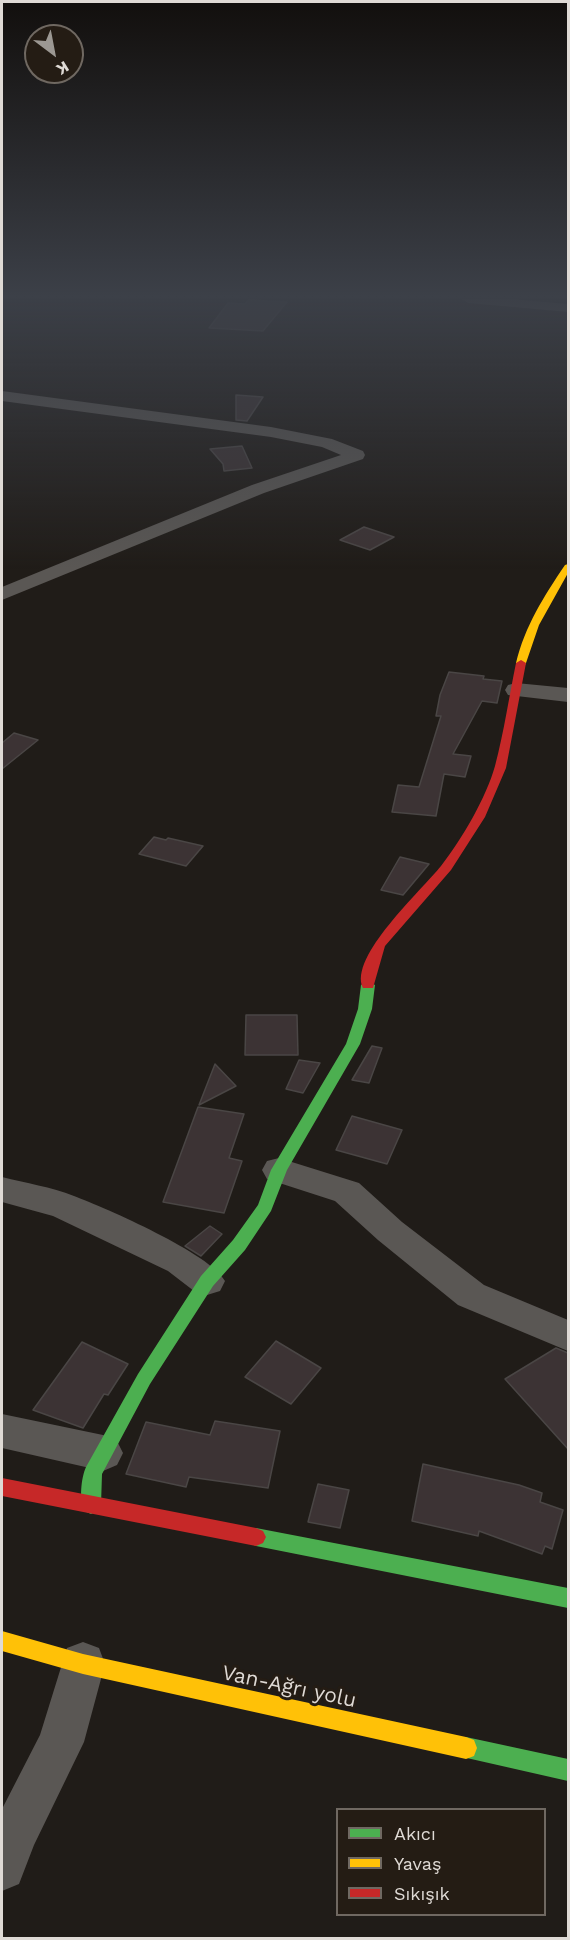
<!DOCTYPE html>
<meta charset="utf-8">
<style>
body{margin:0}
#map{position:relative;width:570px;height:1940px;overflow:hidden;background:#201c18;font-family:"Work Sans",sans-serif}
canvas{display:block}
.frame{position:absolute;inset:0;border:3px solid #dfdad5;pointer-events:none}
.legend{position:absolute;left:336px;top:1808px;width:210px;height:108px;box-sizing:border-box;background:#241c14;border:2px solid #6f6861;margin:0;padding:8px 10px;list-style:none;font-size:18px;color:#dfdad5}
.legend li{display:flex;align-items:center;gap:12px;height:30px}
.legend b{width:30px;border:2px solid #6f6861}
.north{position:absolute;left:24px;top:24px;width:60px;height:60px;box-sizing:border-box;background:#241c14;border:2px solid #6f6861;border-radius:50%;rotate:148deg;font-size:16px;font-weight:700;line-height:24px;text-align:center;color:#dfdad5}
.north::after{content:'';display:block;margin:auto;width:21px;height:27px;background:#9c9893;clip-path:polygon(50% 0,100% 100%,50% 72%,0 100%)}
</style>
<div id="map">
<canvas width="570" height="1940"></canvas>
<div class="frame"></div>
<ul class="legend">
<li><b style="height:8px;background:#4caf50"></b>Akıcı</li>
<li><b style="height:8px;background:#ffc107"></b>Yavaş</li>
<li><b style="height:8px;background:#c62828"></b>Sıkışık</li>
</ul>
<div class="north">K</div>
</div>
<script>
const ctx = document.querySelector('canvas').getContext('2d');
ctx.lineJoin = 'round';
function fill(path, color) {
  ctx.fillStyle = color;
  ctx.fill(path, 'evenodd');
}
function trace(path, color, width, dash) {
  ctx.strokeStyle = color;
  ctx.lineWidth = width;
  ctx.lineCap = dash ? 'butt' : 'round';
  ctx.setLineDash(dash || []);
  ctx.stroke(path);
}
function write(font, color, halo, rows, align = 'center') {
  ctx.font = font + ' "Work Sans",sans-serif';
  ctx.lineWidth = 6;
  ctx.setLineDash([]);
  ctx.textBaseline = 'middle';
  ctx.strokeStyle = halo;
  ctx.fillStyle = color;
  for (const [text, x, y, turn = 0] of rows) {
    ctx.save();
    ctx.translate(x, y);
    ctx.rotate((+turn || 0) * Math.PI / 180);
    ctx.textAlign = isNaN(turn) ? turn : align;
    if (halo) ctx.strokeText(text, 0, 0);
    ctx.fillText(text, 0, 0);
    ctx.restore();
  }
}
const building = new Path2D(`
 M249,300L287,302L263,331L209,328L228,303L245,304Z
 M236,395L263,397L247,421L236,420Z
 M242,446L252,468L224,471L223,464L210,449Z
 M364,527L394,537L370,550L340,540Z
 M449,672L484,676L483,679L502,681L497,703L482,701L453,754L471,756L465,777L444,774L436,816L392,812L398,785L419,787L441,716H436L440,695Z
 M14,733L38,740L2,769V743Z
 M154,837L166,840L168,838L203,846L186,866L139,854Z
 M400,857L429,864L403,895L381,890Z
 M246,1015H297L298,1055H245Z
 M372,1046L382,1048L369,1083L352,1080Z
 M299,1060L320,1063L303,1093L286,1089Z
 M215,1064L236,1086L199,1105Z
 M198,1107L244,1114L229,1158L242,1161L224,1213L163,1202Z
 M352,1116L402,1130L387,1164L336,1150Z
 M210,1226L222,1234L201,1256L185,1246Z
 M276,1341L321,1368L291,1404L245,1377Z
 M82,1342L128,1364L108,1395L104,1394L83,1428L33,1410Z
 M556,1348L568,1353V1449L505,1379Z
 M215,1421L280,1431L268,1488L189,1477L186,1487L126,1474L146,1422L210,1435Z
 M423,1464L519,1485L542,1493L540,1502L563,1510L552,1549L545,1546L542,1554L479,1531L478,1536L412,1521Z
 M318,1484L349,1490L340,1528L308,1522Z`);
const street = new Path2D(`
 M462,299H510L568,304V312L468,303Z
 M2,391L271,427L332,439L363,451L365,455L363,459L264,493L2,600V587L252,485L341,455L322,447L271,437L2,401Z
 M516,683L568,688V702L508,695L505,690L508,685Z
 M279,1158L359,1183L402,1222L484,1285L568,1320V1351L458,1305L378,1240L335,1201L267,1179L262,1170L267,1161Z
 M2,1177C26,1183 51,1187 74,1196C106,1208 211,1254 225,1281L220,1291L207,1295L194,1291L168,1271L53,1216L2,1202Z
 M2,1414L103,1435L117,1441L123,1453L117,1465L103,1471L2,1448Z
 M83,1642L99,1648L105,1664L84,1742L34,1845L19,1884L2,1891V1809L40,1735L67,1648Z`);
const fast = new Path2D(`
 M368,981L375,985L372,1009L360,1044L287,1170L271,1211L245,1250L213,1286L150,1384L102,1474L101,1505L98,1511L91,1514L84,1511C79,1500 81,1478 86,1467L138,1374L201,1276L233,1240L258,1205L271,1170L346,1044L358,1009L361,985Z
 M256,1528L568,1588V1608L256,1546L249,1543L246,1537L249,1531Z
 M466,1737L568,1759V1781L458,1756L455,1748L458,1740Z`);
const slow = new Path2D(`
 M568,564V573L539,625L526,663L525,665H517L516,663C525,626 544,596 565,565Z
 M2,1631L83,1654L466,1737L474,1740L477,1748L474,1756L466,1759L83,1674L2,1651Z`);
const jam = new Path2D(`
 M521,660L526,663L506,768L485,817L451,870L385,946L373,988H363C348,957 422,890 441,866C462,839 486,798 495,766C504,732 509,697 516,663Z
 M2,1478L256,1528L263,1531L266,1537L263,1543L256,1546L2,1496Z`);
const nearStreetnames = [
 ["Van-Ağrı yolu",289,1687,12]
];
fill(building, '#3c3334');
trace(building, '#4a4645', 1.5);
fill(street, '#5a5754');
fill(fast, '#4caf50');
fill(slow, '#ffc107');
fill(jam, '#c62828');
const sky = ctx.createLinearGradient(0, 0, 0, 570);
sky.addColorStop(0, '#120f0d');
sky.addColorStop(0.52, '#3c4048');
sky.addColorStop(1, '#3c404800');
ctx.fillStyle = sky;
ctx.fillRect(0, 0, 570, 570);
write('21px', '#dfdad5', '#241c14', nearStreetnames);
</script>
